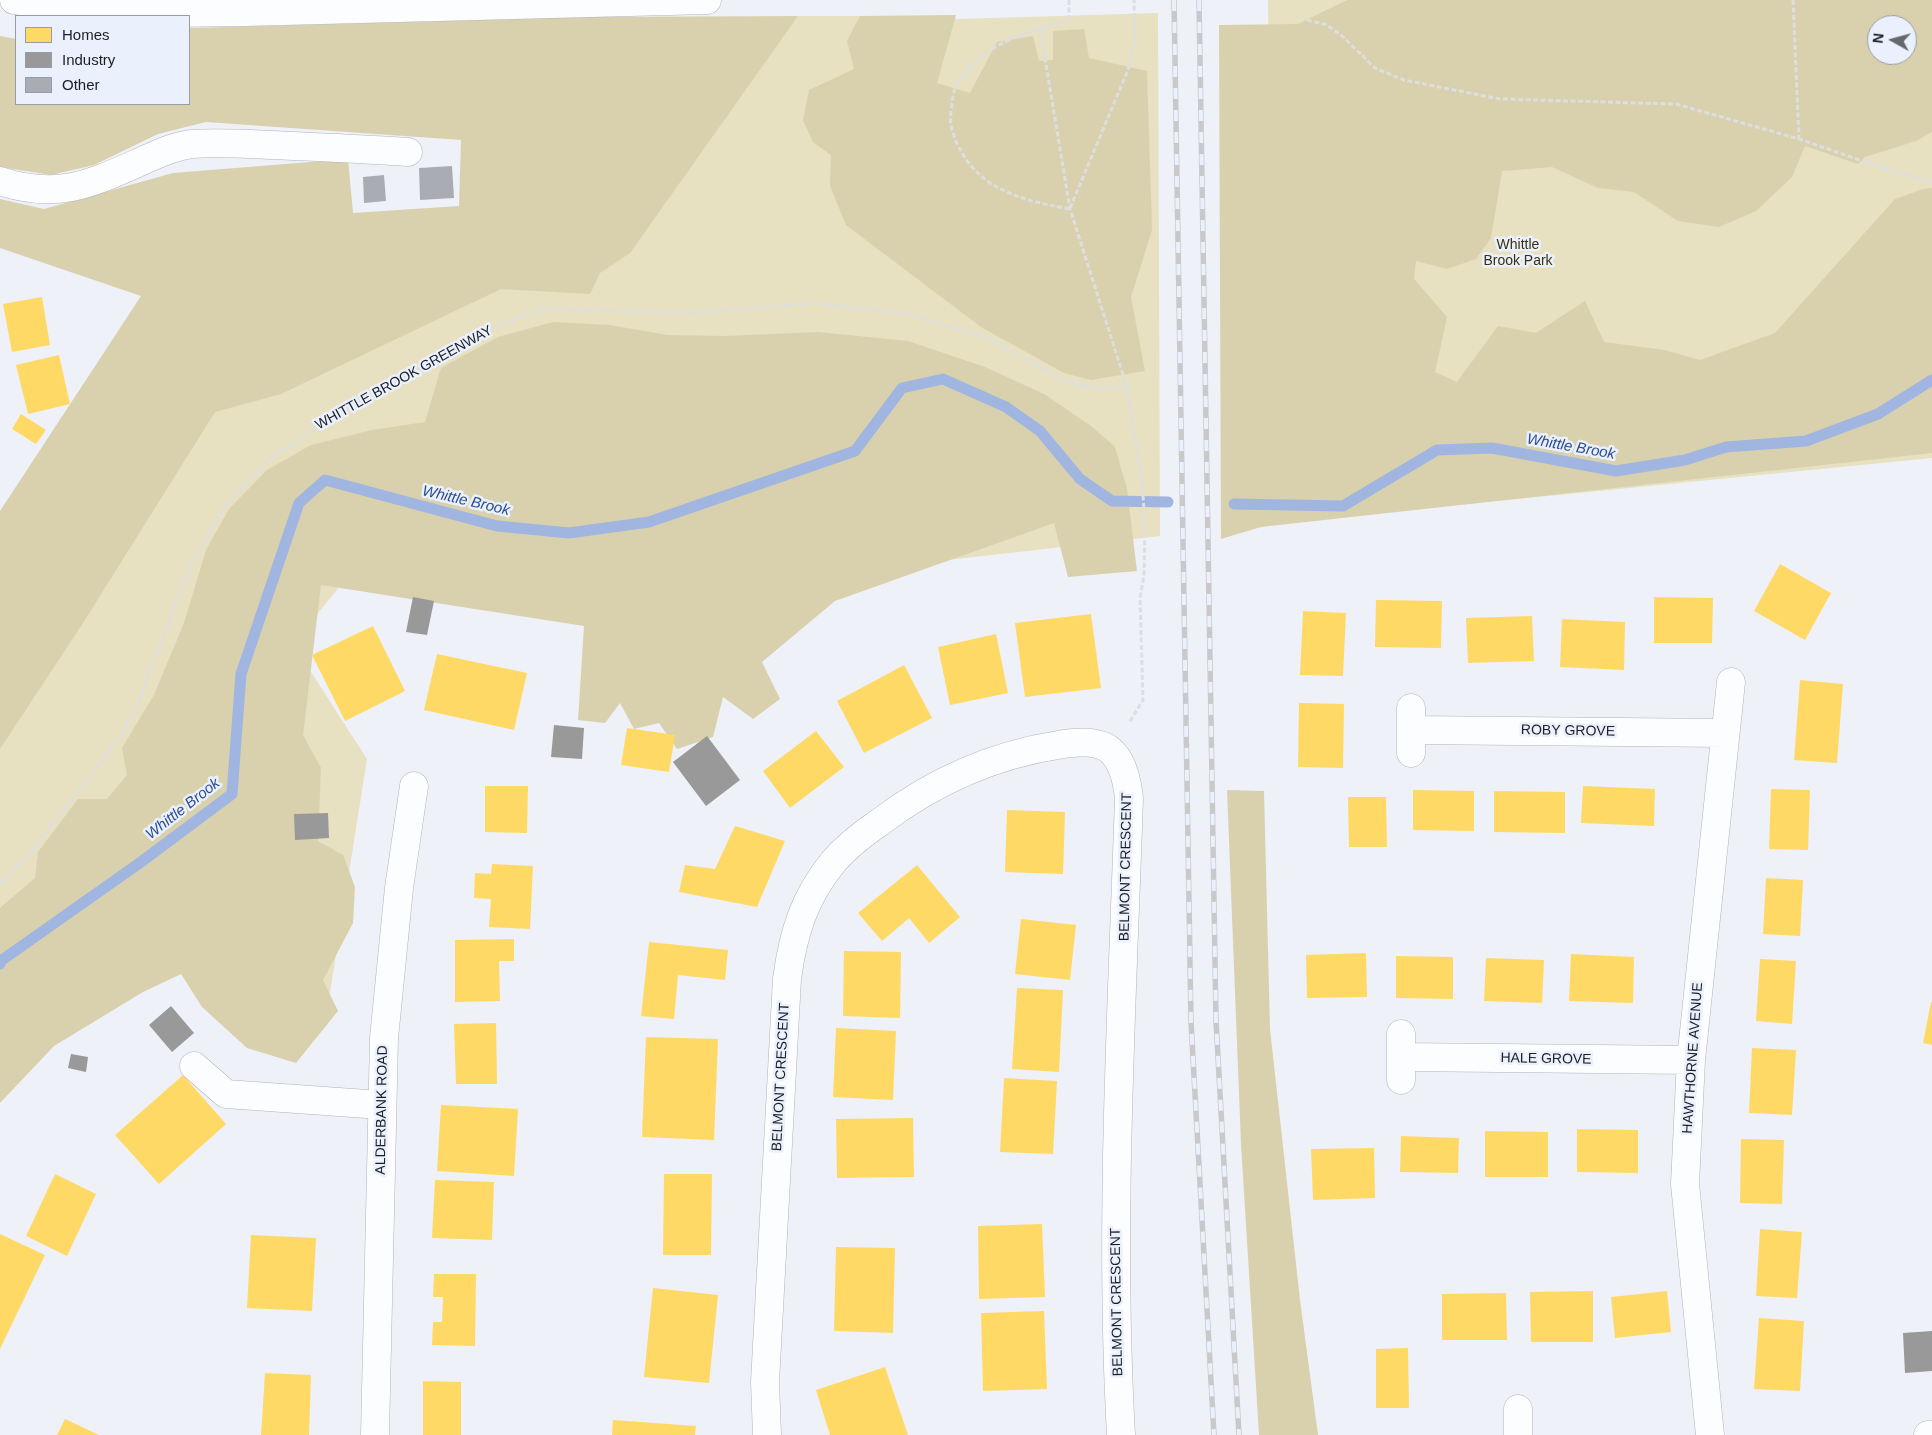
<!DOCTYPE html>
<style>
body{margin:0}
#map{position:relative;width:1932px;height:1435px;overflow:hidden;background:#eef1f8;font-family:Arial,sans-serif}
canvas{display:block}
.legend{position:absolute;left:15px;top:15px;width:175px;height:90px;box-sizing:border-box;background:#eaf0fc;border:1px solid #979ca6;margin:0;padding:6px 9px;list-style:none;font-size:15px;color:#1a1e25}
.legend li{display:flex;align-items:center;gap:10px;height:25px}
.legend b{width:25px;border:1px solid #979ca6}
.north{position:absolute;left:1867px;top:15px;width:50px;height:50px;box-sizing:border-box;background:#eaf0fc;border:1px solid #979ca6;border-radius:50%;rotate:277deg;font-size:14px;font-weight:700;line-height:20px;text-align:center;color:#1a1e25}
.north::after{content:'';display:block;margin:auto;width:18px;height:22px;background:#64686f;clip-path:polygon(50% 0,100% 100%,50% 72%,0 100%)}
</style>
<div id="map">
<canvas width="1932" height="1435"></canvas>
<ul class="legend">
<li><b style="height:14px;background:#ffd966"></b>Homes</li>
<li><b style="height:14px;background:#999"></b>Industry</li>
<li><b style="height:14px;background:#a9adb3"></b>Other</li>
</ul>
<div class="north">N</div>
</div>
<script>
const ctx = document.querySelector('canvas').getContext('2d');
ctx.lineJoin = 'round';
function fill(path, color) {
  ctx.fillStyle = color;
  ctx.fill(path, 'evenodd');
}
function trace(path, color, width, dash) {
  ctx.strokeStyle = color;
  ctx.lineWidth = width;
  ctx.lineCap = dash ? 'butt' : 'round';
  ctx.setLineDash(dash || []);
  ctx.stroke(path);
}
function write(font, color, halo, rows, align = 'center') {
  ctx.font = font + ' Arial,sans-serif';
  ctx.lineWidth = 5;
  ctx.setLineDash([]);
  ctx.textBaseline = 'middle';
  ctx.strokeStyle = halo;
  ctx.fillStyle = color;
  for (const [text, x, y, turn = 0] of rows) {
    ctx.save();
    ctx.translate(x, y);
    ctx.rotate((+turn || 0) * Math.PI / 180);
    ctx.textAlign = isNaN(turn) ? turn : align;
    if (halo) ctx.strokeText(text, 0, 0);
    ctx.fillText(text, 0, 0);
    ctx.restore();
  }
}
const green = new Path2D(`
 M1268,0H1344L1402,11L1628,0H1932V458L1275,523ZM1877,25H1907V55H1877Z
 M1158,13L1160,536L636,595L386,529L293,644L367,759L325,1024L129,940L0,1077V552L179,274L546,254L792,24L798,16H860L858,22Z`);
const forest = new Path2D(`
 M1347,0H1932V132L1916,141L1865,157L1858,164L1805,146L1792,177L1756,211L1719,227L1678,221L1634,192L1598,188L1552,167L1502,171L1491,238L1476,259L1447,269L1416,261L1414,279L1447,317L1435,372L1457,382L1498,326L1536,333L1585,301L1604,342L1664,350L1700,360L1775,333L1895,199L1923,189L1932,188V453L1261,527L1221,539L1219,25L1298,24ZM1877,25H1907V55H1877Z
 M956,15L937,83L970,93L997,42L1033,36L1039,61L1053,60V31L1084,29L1089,58L1147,71L1152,230L1131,297L1145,371L1091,380L1064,373L981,327L846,225L830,186L831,155L813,142L803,120L809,90L854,69L847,41L860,16Z
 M798,16L630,253L600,273L590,294L501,289L281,394L215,412L83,623L0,749V511L141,296L0,248V199L44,209L173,173L348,159L353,213L459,206L461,140L206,122L158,134L94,165L51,175L0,167V36L16,39V104H189V28L588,17Z
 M553,322L610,325L667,335L724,336L818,332L908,341L985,367L1044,394L1091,426L1115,447L1127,489L1137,571L1068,577L1054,523L835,601L762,662L780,699L753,719L723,697L713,737L677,749L659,723L634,729L620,703L605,723L578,720L584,626L321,585L303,735L321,768L318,841L343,855L355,887L353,923L323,980L338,1011L296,1063L247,1048L202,1007L181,974L143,992L54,1046L0,1103V908L35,878L38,852L78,799H107L127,775L122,748L154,695L184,623L206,550L229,509L267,470L311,445L372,430L425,422L441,368L498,337Z
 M1227,790L1264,791L1270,1029L1300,1300L1318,1435H1259L1241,1144Z`);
const homes = new Path2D(`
 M42,297L50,345L12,352L3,304Z
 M59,355L70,404L28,414L16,365Z
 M21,414L46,430L36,444L12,429Z
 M1780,564L1831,593L1805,640L1754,611Z
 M1654,597L1713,598L1712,643H1654Z
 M1376,600L1442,601L1441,648L1375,647Z
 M1303,611L1346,613L1343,676L1300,675Z
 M1091,614L1101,688L1025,697L1015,623Z
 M1532,616L1534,661L1468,663L1466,618Z
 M1562,619L1625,622L1624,670L1560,667Z
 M373,626L405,691L345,721L312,655Z
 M996,634L1008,693L950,705L938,647Z
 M437,654L527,673L514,730L424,710Z
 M904,665L932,718L864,753L837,701Z
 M1800,680L1843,684L1837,763L1794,760Z
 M1299,703L1344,704L1343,768L1298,767Z
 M627,728L675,735L669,772L621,765Z
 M816,731L844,767L790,808L763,771Z
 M485,786H528L527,833L485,832Z
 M1583,786L1655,789L1654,826L1581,823Z
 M1771,789L1810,790L1808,850L1769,849Z
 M1413,790L1474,791V831L1413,830Z
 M1494,791L1565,792V833L1494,832Z
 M1348,797H1386L1387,847H1349Z
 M1007,810L1065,812L1063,874L1005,872Z
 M735,826L785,841L757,907L679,892L685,865L715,869Z
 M492,864L533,866L530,929L489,927L491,899L474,898L475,873L491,874Z
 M917,865L960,917L929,943L909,918L882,941L858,913Z
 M1766,878L1803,880L1800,936L1763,934Z
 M1021,919L1076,925L1070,980L1015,974Z
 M514,939V961H499L500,1001L455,1002V940Z
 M649,942L728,950L725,980L678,975L674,1019L641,1016Z
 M844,951L901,952L900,1018L843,1016Z
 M1366,953L1367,997L1307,998L1306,955Z
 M1571,954L1634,957L1633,1003L1569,1001Z
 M1396,956L1453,957V999L1396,998Z
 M1486,958L1544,960L1542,1003L1484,1001Z
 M1760,959L1796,961L1792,1024L1756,1021Z
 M1017,988L1063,990L1059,1072L1012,1069Z
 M1931,1002L1932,1003V1045L1923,1043Z
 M496,1023L497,1084H456L454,1024Z
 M836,1028L896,1031L893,1100L833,1097Z
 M646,1037L718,1039L714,1140L642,1137Z
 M1752,1048L1796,1050L1792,1115L1749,1113Z
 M183,1075L226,1124L159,1184L115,1135Z
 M1004,1078L1057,1081L1053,1154L1000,1152Z
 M441,1105L518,1109L514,1176L437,1171Z
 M913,1118L914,1177L837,1178L836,1119Z
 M1577,1129L1638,1130V1173L1577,1172Z
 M1485,1131L1548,1132V1177H1485Z
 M1401,1136L1459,1138L1458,1173L1400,1172Z
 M1741,1139L1784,1140L1782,1204L1740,1203Z
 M1374,1148L1375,1198L1313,1200L1311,1149Z
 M55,1174L96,1194L67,1256L26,1236Z
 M664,1174H712L711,1255H663Z
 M435,1180L494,1182L492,1240L432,1238Z
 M1042,1224L1045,1297L979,1299L978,1226Z
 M1760,1229L1802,1232L1797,1298L1756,1296Z
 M0,1234L45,1255L0,1349Z
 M251,1235L316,1238L312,1311L247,1308Z
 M836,1247L895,1248L893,1333L834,1331Z
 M434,1274H476L475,1346L432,1345L433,1322H442L443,1297H433Z
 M653,1288L718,1295L709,1383L644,1377Z
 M1593,1291V1342H1531L1530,1292Z
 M1667,1291L1671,1332L1615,1338L1611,1297Z
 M1506,1293L1507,1340H1442V1294Z
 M1044,1311L1047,1389L983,1391L981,1313Z
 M1759,1318L1804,1321L1800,1391L1754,1389Z
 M1408,1348L1409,1408H1376V1349Z
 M885,1367L908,1435H830L816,1390Z
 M265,1373L311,1375L309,1435H261Z
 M423,1381L461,1382V1435H423Z
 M65,1419L99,1435H57Z
 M613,1420L696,1426L695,1435H612Z`);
const industry = new Path2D(`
 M413,597L434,601L427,635L406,632Z
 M554,725L584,728L582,759L551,757Z
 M707,736L740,780L706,806L673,762Z
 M328,813L329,838L295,840L294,814Z
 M171,1006L194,1033L172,1052L149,1025Z
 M71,1054L88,1057L86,1072L68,1068Z
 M1932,1331V1371L1905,1373L1903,1333Z`);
const stream = new Path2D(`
 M1234,504L1343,506L1437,450L1492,448L1616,471L1685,460L1726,447L1806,441L1878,414L1932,380
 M0,964L2,960L141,862L232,794L241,674L299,503L325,480L497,526L569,533L649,522L855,451L902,388L943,379L1006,407L1040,431L1080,479L1112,501L1168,502`);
const building = new Path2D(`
 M452,166L454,198L420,200L419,168Z
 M384,175L386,201L364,203L363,177Z`);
const path = new Path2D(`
 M1069,0V20C1037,29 1002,38 976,61C969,67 959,80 955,88C953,93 949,120 951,125C956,150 975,176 997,187C1021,200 1043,204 1070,209
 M1793,0L1799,139
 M1307,20L1327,25L1342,36L1375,68L1404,80L1500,99L1676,104L1799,139L1874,165L1932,182
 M1040,28L1070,209L1127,387L1142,481L1145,526L1144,576L1140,598L1143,700L1129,723
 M1070,208L1128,70L1135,42L1134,0
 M0,884L33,849L97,767L120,736L136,709L188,570L223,508L271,458L328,419L488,330L540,309L691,313L813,303L904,313L988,338L1061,379L1079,385L1099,388L1127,387`);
const minor = new Path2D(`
 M0,181C58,200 90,184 142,161C158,154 174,146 192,144C218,142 245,144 272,145C317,147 363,149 408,152
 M1411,708V753
 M1411,730L1725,733
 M1401,1034V1080
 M1401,1057L1691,1060
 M194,1066L226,1094L381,1105
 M375,1435L384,1038L399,888L414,786
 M767,1435L765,1382L787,979C793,934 804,897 834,861C847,846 864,833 880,822C933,782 993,755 1058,745C1074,742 1101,739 1113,753C1124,765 1127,782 1129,798C1122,1010 1109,1223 1121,1435
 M1518,1435V1409
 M1710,1435L1685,1184L1691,1060L1731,682
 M1928,1435H1932`);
const major = new Path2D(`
 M14,0L96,14L245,12L707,0`);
const rail = new Path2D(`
 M1174,0L1191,1022L1214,1435
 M1199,0L1216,1021L1239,1435`);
const parkNames = [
 ["Whittle",1518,245],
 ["Brook Park",1518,261]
];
const streetNames = [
 ["WHITTLE BROOK GREENWAY",404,378,-29],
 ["ROBY GROVE",1568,731,1],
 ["BELMONT CRESCENT",1126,867,-89],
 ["HAWTHORNE AVENUE",1693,1058,-86],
 ["HALE GROVE",1546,1059,1],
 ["BELMONT CRESCENT",781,1077,-87],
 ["ALDERBANK ROAD",382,1110,-89],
 ["BELMONT CRESCENT",1117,1302,-91]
];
const waterNames = [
 ["Whittle Brook",1571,447,10],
 ["Whittle Brook",466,501,13],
 ["Whittle Brook",183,809,-38]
];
fill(green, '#e7e0c1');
fill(forest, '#d9d1ad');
fill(homes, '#ffd966');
fill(industry, '#999');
trace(stream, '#a0b6e1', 11);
fill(building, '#a9adb3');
trace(minor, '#b0b3ba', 29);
trace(major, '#b0b3ba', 29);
trace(path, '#dddee0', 3, [5, 2.5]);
trace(minor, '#fcfdfe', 28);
trace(major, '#fcfdfe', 28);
trace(rail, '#c9c9cb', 5.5);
trace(rail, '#eaf0fc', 4, [11]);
write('14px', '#393212', '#eaf0fc', parkNames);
write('14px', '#1a1e25', '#eaf0fc', streetNames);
write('italic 15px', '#2b4c92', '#eaf0fc', waterNames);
</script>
